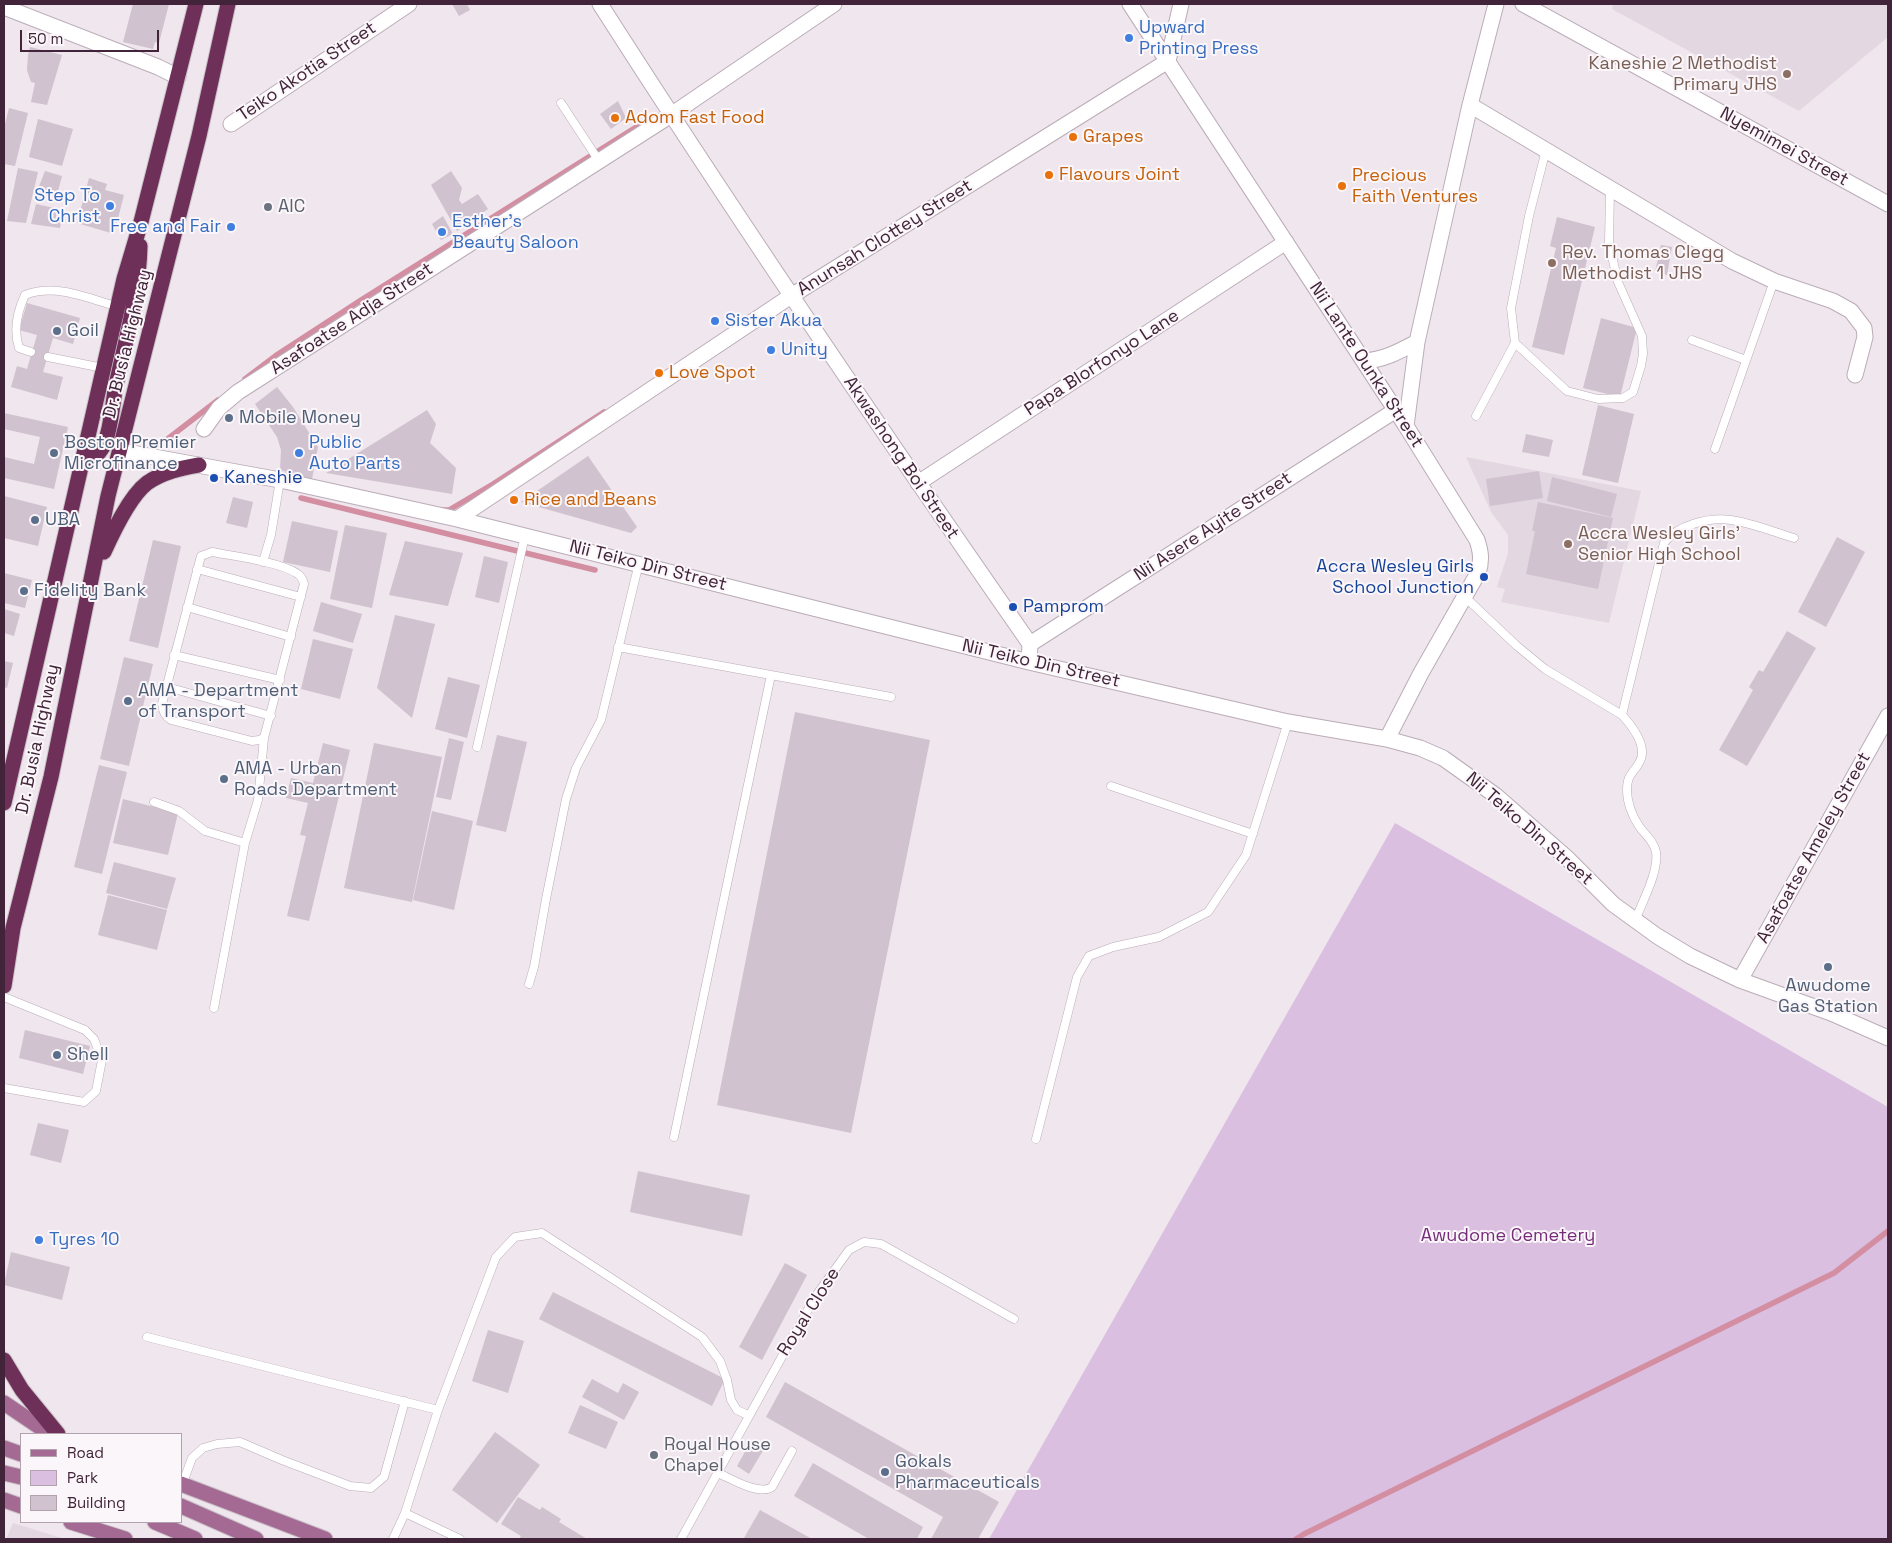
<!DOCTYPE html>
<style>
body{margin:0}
#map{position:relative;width:1892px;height:1543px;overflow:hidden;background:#efe6ee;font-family:"Space Grotesk",sans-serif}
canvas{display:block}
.frame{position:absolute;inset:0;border:5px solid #412439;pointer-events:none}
.legend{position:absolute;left:20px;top:1433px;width:162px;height:90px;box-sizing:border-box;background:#fbf6fa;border:1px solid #b1a2ad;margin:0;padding:6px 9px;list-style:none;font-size:15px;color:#412439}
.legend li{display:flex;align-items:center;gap:10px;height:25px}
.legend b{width:25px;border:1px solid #b1a2ad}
.scale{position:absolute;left:20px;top:30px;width:139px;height:22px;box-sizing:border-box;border:2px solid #412439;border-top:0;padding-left:6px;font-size:15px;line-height:18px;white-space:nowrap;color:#412439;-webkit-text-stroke:4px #fbf6fa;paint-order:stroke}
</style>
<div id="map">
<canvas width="1892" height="1543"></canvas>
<div class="frame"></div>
<ul class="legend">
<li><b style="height:6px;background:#a46a93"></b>Road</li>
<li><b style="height:14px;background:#dabfe0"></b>Park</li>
<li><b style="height:14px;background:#d0c2ce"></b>Building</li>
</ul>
<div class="scale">50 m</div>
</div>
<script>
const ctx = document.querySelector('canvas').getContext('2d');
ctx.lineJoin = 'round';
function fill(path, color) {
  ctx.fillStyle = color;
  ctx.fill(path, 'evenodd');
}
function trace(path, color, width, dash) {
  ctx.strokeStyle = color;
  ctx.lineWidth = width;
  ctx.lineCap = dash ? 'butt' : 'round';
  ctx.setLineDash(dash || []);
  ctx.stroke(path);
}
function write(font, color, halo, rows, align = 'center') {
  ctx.font = font + ' "Space Grotesk",sans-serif';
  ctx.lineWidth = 4;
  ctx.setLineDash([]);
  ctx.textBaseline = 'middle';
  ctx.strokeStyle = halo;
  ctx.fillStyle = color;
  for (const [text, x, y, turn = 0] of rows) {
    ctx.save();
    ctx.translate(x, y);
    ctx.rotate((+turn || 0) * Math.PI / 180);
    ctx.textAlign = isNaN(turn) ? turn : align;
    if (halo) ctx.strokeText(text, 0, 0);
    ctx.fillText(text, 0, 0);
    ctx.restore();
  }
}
const built = new Path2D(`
 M1613,4H1888V37L1799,111L1612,9Z
 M1466,457L1641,491L1609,623L1501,602L1505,589L1497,587L1508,553V535L1491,512Z
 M13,1523L65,1539H6Z`);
const green = new Path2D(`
 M1395,823L1888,1107V1539H989Z`);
const stream = new Path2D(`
 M245,379L278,354L361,300L649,119
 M161,444L218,400
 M301,498L595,570
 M442,510H449L493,484L604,412
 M1296,1539L1304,1534L1834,1273L1888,1231`);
const building = new Path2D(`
 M133,4H169L159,43L155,42L153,49L123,42Z
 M452,4H467L470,10L459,16Z
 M30,47L62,55L47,105L31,102L35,83L31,82L27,70L28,55Z
 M618,101L626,118L611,129L600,114Z
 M9,108L28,113L15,166L4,164V128Z
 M38,119L73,129L62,166L29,157Z
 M18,168L38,172L26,223L7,221Z
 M45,171L62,176L57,195L38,189Z
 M451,171L462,188L459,200L462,204L478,194L488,209L457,231L431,185Z
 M89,178L107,184L105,190L124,195L114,234L77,223Z
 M36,204L63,210L60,228L31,224Z
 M443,216L453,234L441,240L432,224Z
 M1557,217L1595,227L1564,355L1532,347L1556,248L1550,246Z
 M1661,245L1672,247L1667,275L1655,272Z
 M27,303L80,318L73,344L53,338L43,372L63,377L57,400L11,387L17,366L27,369L37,335L19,330Z
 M1601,318L1637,328L1620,397L1583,388Z
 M277,387L293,407L318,447L312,479L280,470L281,450L277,437L255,404Z
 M1598,405L1634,414L1618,483L1582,475Z
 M427,410L436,424L430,443L456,468L452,494L326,473Z
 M4,413L68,427L54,489L4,478V457L34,464L40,437L4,429Z
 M1526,434L1553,440L1549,457L1522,452Z
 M588,456L637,527L631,533L521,502Z
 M1539,471L1543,498L1490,506L1486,479Z
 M1552,477L1617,494L1611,517L1547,501Z
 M4,496L47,507L38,546L4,538Z
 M233,497L253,502L247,528L226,523Z
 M1538,502L1613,518L1598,589L1526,574L1535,531H1532Z
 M292,521L338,531L330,572L283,562Z
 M345,525L387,533L372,608L330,599Z
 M1837,537L1865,552L1826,627L1798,612Z
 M153,540L181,546L158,648L129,641Z
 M405,541L463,553L448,606L389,595Z
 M484,556L508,562L499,603L475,597Z
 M4,573L32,580L25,608L4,603Z
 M321,602L362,614L353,643L313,631Z
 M4,609L20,614L14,636L4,633Z
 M395,615L435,624L412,718L377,688Z
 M1787,631L1816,648L1747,766L1719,750L1753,690L1749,687L1759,670L1763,672Z
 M313,639L353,649L340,699L301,689Z
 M124,657L153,664L129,766L100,759Z
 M4,661L13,663L7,688L4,687Z
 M448,677L480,685L467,738L435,729Z
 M795,712L930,740L851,1133L717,1105Z
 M497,735L527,742L506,832L476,825Z
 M449,738L464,742L451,800L436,797Z
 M323,743L350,750L309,921L287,916L306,836L300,835L308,803L286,798L291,778L313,783Z
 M374,743L442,757L412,902L344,888Z
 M99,765L127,772L102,874L74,867Z
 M123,799L178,813L168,855L113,843Z
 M432,811L473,821L454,910L413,900Z
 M114,862L176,878L167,909L106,893Z
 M108,895L167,910L157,950L98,935Z
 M25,1030L90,1046L83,1074L19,1058Z
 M38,1123L69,1130L61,1163L30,1155Z
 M638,1171L750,1195L742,1236L630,1212Z
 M11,1252L70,1267L62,1300L4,1285Z
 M785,1263L807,1275L762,1360L739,1347Z
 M553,1292L725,1379L712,1406L539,1319Z
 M488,1330L524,1341L508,1393L472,1381Z
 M592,1379L618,1393L623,1383L639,1392L624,1420L582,1397Z
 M785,1382L999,1502L978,1539H931L943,1517L766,1417Z
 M580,1405L618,1422L606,1449L568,1433Z
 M495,1432L540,1465L497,1523L452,1490Z
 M751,1441L764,1449L749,1474L737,1466Z
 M813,1463L923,1527L917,1539H869L794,1496Z
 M518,1497L540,1510L542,1507L561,1519L559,1522L587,1539H519L521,1536L501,1524Z
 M760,1510L812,1539H746L744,1538Z`);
const lane = new Path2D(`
 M561,103L599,161
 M1692,340L1746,360
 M1515,343L1567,391L1598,399L1623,398L1633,392L1641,366L1643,354L1642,336L1618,282L1609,243L1610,189
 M31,352L19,348C13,329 17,312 25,295C55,283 88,298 118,307
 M48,357L103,368
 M1476,416L1515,343L1511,308L1529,216L1546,150
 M1715,449L1774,281
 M263,562L271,535L280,480
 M197,569L301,597
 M1465,597L1517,646L1545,669L1622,715C1632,726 1649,747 1639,763C1633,774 1627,774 1627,790C1627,802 1632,816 1639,826C1645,835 1654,841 1656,852C1659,872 1642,902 1635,921
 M187,607L291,637
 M618,647L891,697
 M174,655L280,680
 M167,687L271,716
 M1622,715L1664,543C1677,525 1709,517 1731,520C1752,523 1774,532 1794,538
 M477,747L525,536
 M1111,786L1253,834
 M154,802L179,811L205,831L245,843
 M529,984L534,967L546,899L566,799L576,768L601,720L639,563
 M4,997L85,1030L94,1039L102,1060L96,1091L84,1102L4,1088
 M214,1008L245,843L258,800L264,738L304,584C303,580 302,577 298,574C280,562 234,556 212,552L201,556L162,704C163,712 165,716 171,720L252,741L259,740L264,738
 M674,1137L771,675
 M1036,1139L1077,977L1089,956L1113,947L1159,937L1208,912L1246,855L1288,722
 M147,1337L438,1410
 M718,1473C732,1479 759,1496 772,1487L792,1451
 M182,1485L192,1458L203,1448L217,1444L240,1442L282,1460L350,1486L371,1488L384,1477L405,1401
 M405,1513L460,1539
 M393,1539L405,1513L438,1410L496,1257L515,1237L542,1233L702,1337L720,1361L727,1380L731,1400L737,1410L748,1415
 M681,1539L815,1297L849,1250L864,1242L881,1244L1014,1319`);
const street = new Path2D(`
 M600,4C738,220 883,433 1030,644L1029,662
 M1130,4L1406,426L1477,540C1481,552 1482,561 1478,573L1421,673L1387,739
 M1523,4L1888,204
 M4,7L158,67L178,77
 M1470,105L1732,261L1774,281L1833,301L1851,311L1864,328L1865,337L1855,375
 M231,124L409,4
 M1364,361C1384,360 1400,351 1417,342
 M1406,426L1417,342L1470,105L1496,4
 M204,429L219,408L238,392L671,115L834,4
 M121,451L280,480L457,519L1029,662L1288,722L1387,739L1420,748L1443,758L1495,795L1568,859L1613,904L1657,936L1690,956L1740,980L1831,1013L1888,1038
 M918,483L1286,242
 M457,519L791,296L1168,61L1181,4
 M1030,644L1396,410
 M1740,980L1888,716`);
const primary = new Path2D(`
 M4,1403L50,1434
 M4,1448L21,1454
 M4,1473L21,1477
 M181,1484L325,1539
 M4,1500L21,1506
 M181,1506L256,1539
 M71,1522L125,1539
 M155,1522L195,1539`);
const highway = new Path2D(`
 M82,465C92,460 98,456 104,445C112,426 112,405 116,385C126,339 139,293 140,246
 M104,552C113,532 129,497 147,483C163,472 181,468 199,465
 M4,803L124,279L141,222L196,4
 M4,986L13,928L51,777L108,496L199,136L228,4
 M4,1360L22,1390L58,1434`);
const markers = [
 [1129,38,5,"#3f7fe0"],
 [1787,74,5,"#8d6e63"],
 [615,118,5,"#e8710a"],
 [1073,137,5,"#e8710a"],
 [1049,175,5,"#e8710a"],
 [1342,186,5,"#e8710a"],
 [110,206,5,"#3f7fe0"],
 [268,207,5,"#6b7280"],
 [231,227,5,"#3f7fe0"],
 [442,232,5,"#3f7fe0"],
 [1552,263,5,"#8d6e63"],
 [715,321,5,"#3f7fe0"],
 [57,331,5,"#5c6f8a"],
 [771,350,5,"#3f7fe0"],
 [659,373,5,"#e8710a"],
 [229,418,5,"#5c6f8a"],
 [54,453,5,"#5c6f8a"],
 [299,453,5,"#3f7fe0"],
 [214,478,5,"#1a4fb4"],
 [514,500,5,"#e8710a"],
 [35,520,5,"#5c6f8a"],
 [1568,544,5,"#8d6e63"],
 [1484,577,5,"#1a4fb4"],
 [24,591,5,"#5c6f8a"],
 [1013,607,5,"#1a4fb4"],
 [128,701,5,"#5c6f8a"],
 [224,779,5,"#5c6f8a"],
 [1828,967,5,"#5c6f8a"],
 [57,1055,5,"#5c6f8a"],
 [39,1240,5,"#3f7fe0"],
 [654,1455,5,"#6b7280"],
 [885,1472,5,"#5c6f8a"]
];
const shopNames = [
 ["Upward",1139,28],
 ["Printing Press",1139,49],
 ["Step To",100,196,"right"],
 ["Christ",100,217,"right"],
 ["Esther's",452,222],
 ["Beauty Saloon",452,243],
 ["Free and Fair",221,227,"right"],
 ["Sister Akua",725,321],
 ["Unity",781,350],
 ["Public",309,443],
 ["Auto Parts",309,464],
 ["Tyres 10",49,1240]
];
const educationNames = [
 ["Kaneshie 2 Methodist",1777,64,"right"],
 ["Primary JHS",1777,85,"right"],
 ["Rev. Thomas Clegg",1562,253],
 ["Methodist 1 JHS",1562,274],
 ["Accra Wesley Girls'",1578,534],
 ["Senior High School",1578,555]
];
const streetNames = [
 ["Teiko Akotia Street",307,72,-34],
 ["Nyemimei Street",1784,147,29],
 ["Anunsah Clottey Street",885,238,-32],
 ["Asafoatse Adja Street",352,319,-33],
 ["Dr. Busia Highway",128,344,-76],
 ["Papa Blorfonyo Lane",1102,363,-33],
 ["Nii Lante Ounka Street",1366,365,57],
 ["Akwashong Boi Street",901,458,56],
 ["Nii Asere Ayite Street",1213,527,-33],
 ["Nii Teiko Din Street",648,566,14],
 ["Nii Teiko Din Street",1041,664,13],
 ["Dr. Busia Highway",38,739,-78],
 ["Nii Teiko Din Street",1529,829,41],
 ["Asafoatse Ameley Street",1814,848,-61],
 ["Royal Close",809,1312,-58]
];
const foodNames = [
 ["Adom Fast Food",625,118],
 ["Grapes",1083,137],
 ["Flavours Joint",1059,175],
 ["Precious",1352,176],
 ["Faith Ventures",1352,197],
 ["Love Spot",669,373],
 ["Rice and Beans",524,500]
];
const worshipNames = [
 ["AIC",278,207],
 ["Royal House",664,1445],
 ["Chapel",664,1466]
];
const serviceNames = [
 ["Goil",67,331],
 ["Mobile Money",239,418],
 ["Boston Premier",64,443],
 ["Microfinance",64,464],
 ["UBA",45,520],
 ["Fidelity Bank",34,591],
 ["AMA - Department",138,691],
 ["of Transport",138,712],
 ["AMA - Urban",234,769],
 ["Roads Department",234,790],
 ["Awudome",1828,986,"center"],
 ["Gas Station",1828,1007,"center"],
 ["Shell",67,1055],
 ["Gokals",895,1462],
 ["Pharmaceuticals",895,1483]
];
const transitNames = [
 ["Kaneshie",224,478],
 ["Accra Wesley Girls",1474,567,"right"],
 ["School Junction",1474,588,"right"],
 ["Pamprom",1023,607]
];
const parkNames = [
 ["Awudome Cemetery",1508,1236]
];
fill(built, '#e3d7e1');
fill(green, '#dabfe0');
trace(stream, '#d38ea2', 5.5);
fill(building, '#d0c2ce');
trace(lane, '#bbacb8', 9);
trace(street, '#bbacb8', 17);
trace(primary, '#cac2c8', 17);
trace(highway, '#cac2c8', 17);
trace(lane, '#fff', 8);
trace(street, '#fff', 15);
trace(primary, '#a46a93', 15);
trace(highway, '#6e2f58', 15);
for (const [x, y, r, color] of markers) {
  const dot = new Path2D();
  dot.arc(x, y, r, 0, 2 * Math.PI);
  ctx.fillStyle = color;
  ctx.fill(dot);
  trace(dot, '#fbf6fa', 2);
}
write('18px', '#366cbe', '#fbf6fa', shopNames, 'left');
write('18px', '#785e54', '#fbf6fa', educationNames, 'left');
write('18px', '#412439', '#fbf6fa', streetNames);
write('18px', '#c56008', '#fbf6fa', foodNames, 'left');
write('18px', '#5b616d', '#fbf6fa', worshipNames, 'left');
write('18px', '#4e5e75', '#fbf6fa', serviceNames, 'left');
write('18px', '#164399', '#fbf6fa', transitNames, 'left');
write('18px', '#752d79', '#fbf6fa', parkNames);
</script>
